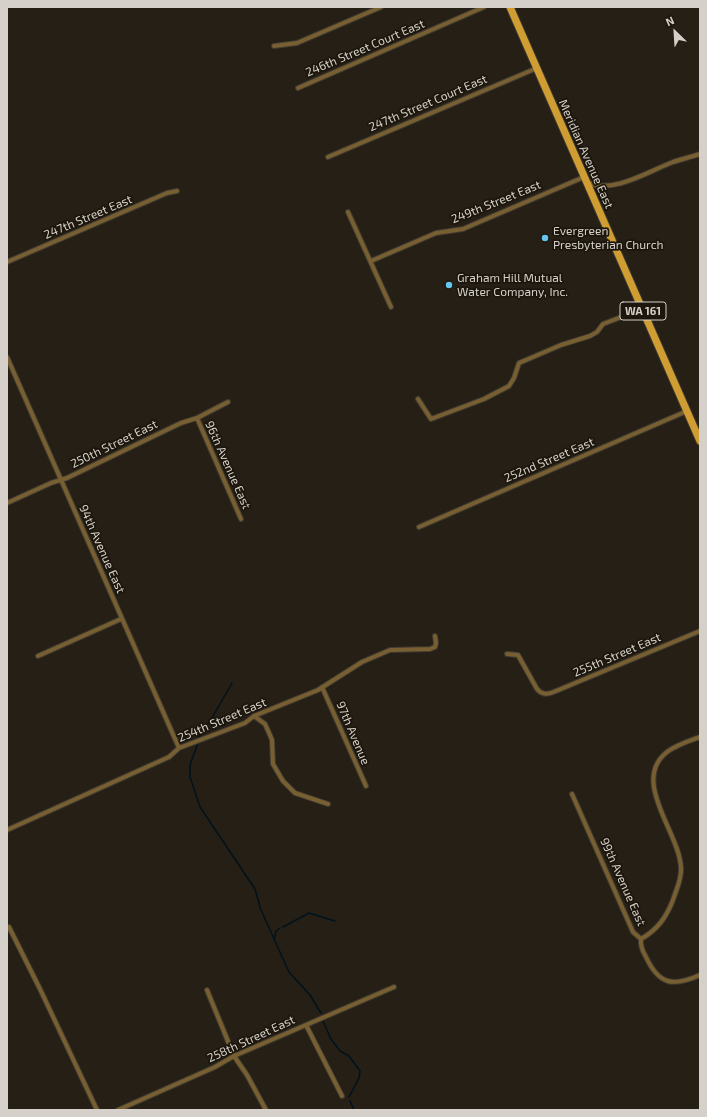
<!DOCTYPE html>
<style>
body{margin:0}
#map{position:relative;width:707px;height:1117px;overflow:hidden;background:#251f15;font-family:"Exo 2",sans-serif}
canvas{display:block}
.frame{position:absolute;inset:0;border:8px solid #d5d1ca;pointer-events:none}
.north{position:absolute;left:655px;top:12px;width:40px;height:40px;-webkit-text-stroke:3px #1c160c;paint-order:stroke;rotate:335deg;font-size:11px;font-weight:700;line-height:16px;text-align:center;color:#d5d1ca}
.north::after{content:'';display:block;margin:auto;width:14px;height:18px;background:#d5d1ca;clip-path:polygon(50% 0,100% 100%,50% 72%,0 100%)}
</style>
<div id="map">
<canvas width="707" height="1117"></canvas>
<div class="frame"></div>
<div class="north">N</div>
</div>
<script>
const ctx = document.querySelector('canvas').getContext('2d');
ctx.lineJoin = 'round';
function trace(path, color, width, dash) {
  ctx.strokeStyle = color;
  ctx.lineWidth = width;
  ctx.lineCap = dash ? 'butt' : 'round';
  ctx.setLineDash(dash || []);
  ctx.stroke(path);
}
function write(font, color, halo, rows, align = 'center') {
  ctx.font = font + ' "Exo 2",sans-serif';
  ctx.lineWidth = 3.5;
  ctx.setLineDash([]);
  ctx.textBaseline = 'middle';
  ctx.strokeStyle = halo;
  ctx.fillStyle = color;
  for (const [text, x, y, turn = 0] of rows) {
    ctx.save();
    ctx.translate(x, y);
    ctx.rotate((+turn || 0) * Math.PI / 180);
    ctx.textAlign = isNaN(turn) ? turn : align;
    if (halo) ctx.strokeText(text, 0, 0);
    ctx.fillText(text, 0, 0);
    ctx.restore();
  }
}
const stream = new Path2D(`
 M199,737L213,716L232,683
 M198,743L190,765V777L200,807L255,889L261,910L289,972L310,995L321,1013
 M283,927L309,913L335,921
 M274,940L276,931L280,928
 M323,1021L331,1039L340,1051L349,1056L360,1071L359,1078L349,1097
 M350,1101L354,1110`);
const street = new Path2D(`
 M274,46L297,43L381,7
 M298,88L484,7
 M328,157L537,68
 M587,182C612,195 649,171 673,162C682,159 691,157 700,154
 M348,212L391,307
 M371,261L436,233L463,229L584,177
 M7,262L167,193L177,191
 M7,357L179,748
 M418,399L431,419L484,399L509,386L514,378L519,363L561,345L590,336L597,332L603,324L642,309
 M197,418L241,519
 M7,503L51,483L67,478L181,423L197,418L228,402
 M419,527L687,411
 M507,654L518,655L537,689C543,696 549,694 556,691L700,631
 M38,656L121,619
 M322,687L366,786
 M254,716L265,724L270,735L272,740L273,764L283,781L295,793L328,804
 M572,794L633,932L641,939C640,946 643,952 646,957C659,985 673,987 700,975
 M7,830L169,757L179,748L245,723L254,716L318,690L362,662L390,650L430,649L435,647L436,643L435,636
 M9,927L40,989L97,1110
 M641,939C657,930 666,918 673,900C676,890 682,879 681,868C680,833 630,781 667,752C676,745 689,741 700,737
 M207,990L234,1056L247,1075L266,1110
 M306,1025L342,1096
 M118,1110L215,1067L234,1056L394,987`);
const primary = new Path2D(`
 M510,7L700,441`);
const markers = [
 [545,238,4,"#64c5ee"],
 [449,285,4,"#64c5ee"]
];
const shields = [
 [643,311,46]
];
const shieldNames = [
 ["WA 161",643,311]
];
const streetNames = [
 ["246th Street Court East",365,48,-23],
 ["247th Street Court East",428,103,-23],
 ["Meridian Avenue East",586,154,66],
 ["249th Street East",496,202,-22],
 ["247th Street East",88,217,-23],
 ["250th Street East",114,444,-26],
 ["252nd Street East",549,460,-23],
 ["96th Avenue East",228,465,66],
 ["94th Avenue East",102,549,66],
 ["255th Street East",617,655,-23],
 ["254th Street East",222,720,-23],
 ["97th Avenue",353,733,67],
 ["99th Avenue East",623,882,66],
 ["258th Street East",251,1039,-25]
];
const poiNames = [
 ["Evergreen",553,231],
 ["Presbyterian Church",553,245],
 ["Graham Hill Mutual",457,278],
 ["Water Company, Inc.",457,292]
];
trace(stream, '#00121c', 1.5);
trace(street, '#413b32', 6);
trace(primary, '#413b32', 9);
trace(street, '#775f31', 4);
trace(primary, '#cf9d31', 7);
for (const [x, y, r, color] of markers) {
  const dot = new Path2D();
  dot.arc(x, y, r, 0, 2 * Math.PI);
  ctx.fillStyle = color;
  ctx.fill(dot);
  trace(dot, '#1c160c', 1.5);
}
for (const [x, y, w] of shields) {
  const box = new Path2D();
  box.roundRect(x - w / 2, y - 9, w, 18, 3);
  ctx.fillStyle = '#1c160c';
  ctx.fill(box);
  trace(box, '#d5d1ca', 1);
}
write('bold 11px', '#d5d1ca', null, shieldNames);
write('12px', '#d5d1ca', '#1c160c', streetNames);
write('12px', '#d5d1ca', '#1c160c', poiNames, 'left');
</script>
